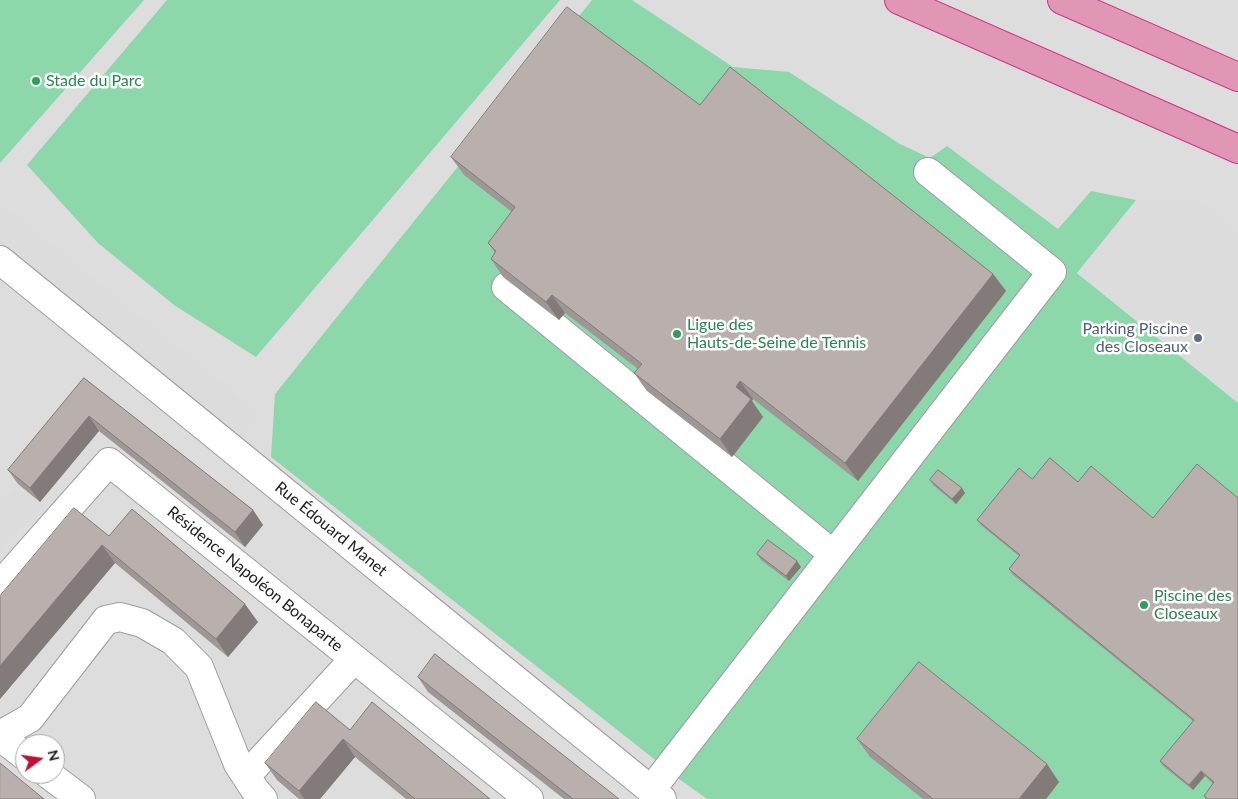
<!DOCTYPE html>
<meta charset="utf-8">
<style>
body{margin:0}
#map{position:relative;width:1238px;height:799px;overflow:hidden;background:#f0ebe8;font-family:Lato,sans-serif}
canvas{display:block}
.north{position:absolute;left:15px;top:734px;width:50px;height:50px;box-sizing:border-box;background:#fff;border:1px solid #a6a6a6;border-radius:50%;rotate:76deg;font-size:14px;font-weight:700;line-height:20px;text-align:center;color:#202020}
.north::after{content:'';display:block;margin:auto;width:18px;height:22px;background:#c01135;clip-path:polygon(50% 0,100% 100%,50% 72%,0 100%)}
</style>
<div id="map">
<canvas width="1238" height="799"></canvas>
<div class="north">N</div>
</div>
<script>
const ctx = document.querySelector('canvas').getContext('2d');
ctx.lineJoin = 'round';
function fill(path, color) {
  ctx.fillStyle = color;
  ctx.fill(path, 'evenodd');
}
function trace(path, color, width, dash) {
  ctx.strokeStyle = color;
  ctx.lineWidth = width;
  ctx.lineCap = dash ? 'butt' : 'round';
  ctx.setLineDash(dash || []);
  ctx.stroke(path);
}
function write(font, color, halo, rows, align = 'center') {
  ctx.font = font + ' Lato,sans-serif';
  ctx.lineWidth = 5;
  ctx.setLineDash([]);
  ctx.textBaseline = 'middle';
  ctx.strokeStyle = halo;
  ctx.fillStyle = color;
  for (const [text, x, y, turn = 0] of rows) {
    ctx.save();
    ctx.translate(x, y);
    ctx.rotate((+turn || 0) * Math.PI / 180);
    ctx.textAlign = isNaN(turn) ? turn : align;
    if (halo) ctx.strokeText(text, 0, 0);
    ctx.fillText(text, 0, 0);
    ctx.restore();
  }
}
const residential = new Path2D(`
 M0,0H1238V799H0ZM25,744H55V774H25Z`);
const pitch = new Path2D(`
 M0,0H144L0,163Z
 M167,0H560L256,357L174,305L98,243L27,165Z
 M592,0H632L733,67L789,72L900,144L930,158L947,146L1058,229L1091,191L1136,200L1077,273L1238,403V799H707L682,781L271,457L275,394Z`);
const parking = new Path2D(`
 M1167,199L1203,205L1238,234V402L1077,273L1138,200Z
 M2,206L258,413L242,439L0,246V208Z
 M18,484L40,502L0,551V506Z`);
const minor = new Path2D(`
 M0,260L662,799
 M506,287L833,554
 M0,585L109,462L529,799
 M0,735L30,718L106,620L120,617L142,623L173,641L199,667L238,764L255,790L263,799
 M0,737L25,756
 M48,774L81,799
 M246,776L354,659
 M651,790L1052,272L928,172`);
const highway = new Path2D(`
 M899,0L1238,149
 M1062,0L1238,77`);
const wall = new Path2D(`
 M700,105L993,274L1006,291L858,481L753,399L752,401L763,417L732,457L647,391L634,373L638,369L565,313L559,320L503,277L491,259L495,253L488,243L512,212L464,175L451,157Z
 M84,378L253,510L263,525L245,547L99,431L40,502L18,484L8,470Z
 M1050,458L1238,799H1206L1204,796L1213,784L1205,776L1193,790L1163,766L1160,761L1193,721L1012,574L1009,569L1019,556L981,525L977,520L1032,479Z
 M930,480L962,488L965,493L956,504L933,485Z
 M109,536L258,622L228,657L115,563L0,699V596Z
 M757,554L801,567L789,581L761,560Z
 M418,677L619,799H564L428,692Z
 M350,730L490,799H406L355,757L320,799H299L277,780L265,763Z
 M857,739L1059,782L1046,799H923L870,757Z`);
const shadedWall = new Path2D(`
 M993,274L1006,291L858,481L845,463Z
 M552,295L565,313L559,320L546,302Z
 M740,381L753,399L752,401L763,417L732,457L720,439L736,387Z
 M89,416L99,431L40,502L30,488Z
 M962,488L965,493L956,504L952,499Z
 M253,510L263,525L245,547L235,532Z
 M102,545L115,563L0,699V666Z
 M797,561L801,567L789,581L786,576Z
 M245,604L258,622L228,657L216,639Z
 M343,739L355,757L320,799H304L299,791Z
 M1047,764L1059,782L1046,799H1019Z
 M1201,771L1205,776L1193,790L1189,785Z`);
const building = new Path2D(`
 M567,7L700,105L730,67L993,274L845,463L740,381L736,387L751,399L720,439L634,373L642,364L552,295L546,302L491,259L496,251L488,243L515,207L451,157Z
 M84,378L253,510L235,532L89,416L30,488L8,470Z
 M1050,458L1078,482L1091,466L1153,518L1197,464L1238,498V798L1237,799H1208L1204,796L1214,782L1201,771L1189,785L1160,761L1194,720L1009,569L1020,555L977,520L1019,468L1032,479Z
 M938,470L962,488L952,499L930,480Z
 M74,508L109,536L132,509L245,604L216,639L102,545L0,666V596Z
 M768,540L797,561L786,576L757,554Z
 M435,654L619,799H573L418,677Z
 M919,662L1047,764L1019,799H933L857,739Z
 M316,702L350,730L372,702L490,799H415L343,739L299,791L265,763Z
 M0,763L44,799H0Z`);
const markers = [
 [36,81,5,"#2e9e5b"],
 [677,334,5,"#2e9e5b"],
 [1198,338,5,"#5c6f8a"],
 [1144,605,5,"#2e9e5b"]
];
const leisureNames = [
 ["Stade du Parc",46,81],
 ["Ligue des",687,325],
 ["Hauts-de-Seine de Tennis",687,343],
 ["Piscine des",1154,596],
 ["Closeaux",1154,614]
];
const serviceNames = [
 ["Parking Piscine",1188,329],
 ["des Closeaux",1188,347]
];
const streetNames = [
 ["Rue Édouard Manet",331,529,39],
 ["Résidence Napoléon Bonaparte",255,579,39]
];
fill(residential, '#dedddd');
fill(pitch, '#8cd8ab');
fill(parking, '#dcdcdc');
trace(minor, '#9d9d9d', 30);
trace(highway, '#cd3589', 30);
trace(minor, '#fff', 28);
trace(highway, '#e096b4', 28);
fill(wall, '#9f9795');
fill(shadedWall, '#827b79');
fill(building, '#b9b0ad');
trace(building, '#827b79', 1);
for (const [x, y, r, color] of markers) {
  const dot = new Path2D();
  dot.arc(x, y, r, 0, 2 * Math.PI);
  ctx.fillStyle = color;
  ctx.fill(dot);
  trace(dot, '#fff', 2);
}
write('16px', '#27864d', '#fff', leisureNames, 'left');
write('16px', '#4e5e75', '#fff', serviceNames, 'right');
write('16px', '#202020', '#fff', streetNames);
</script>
